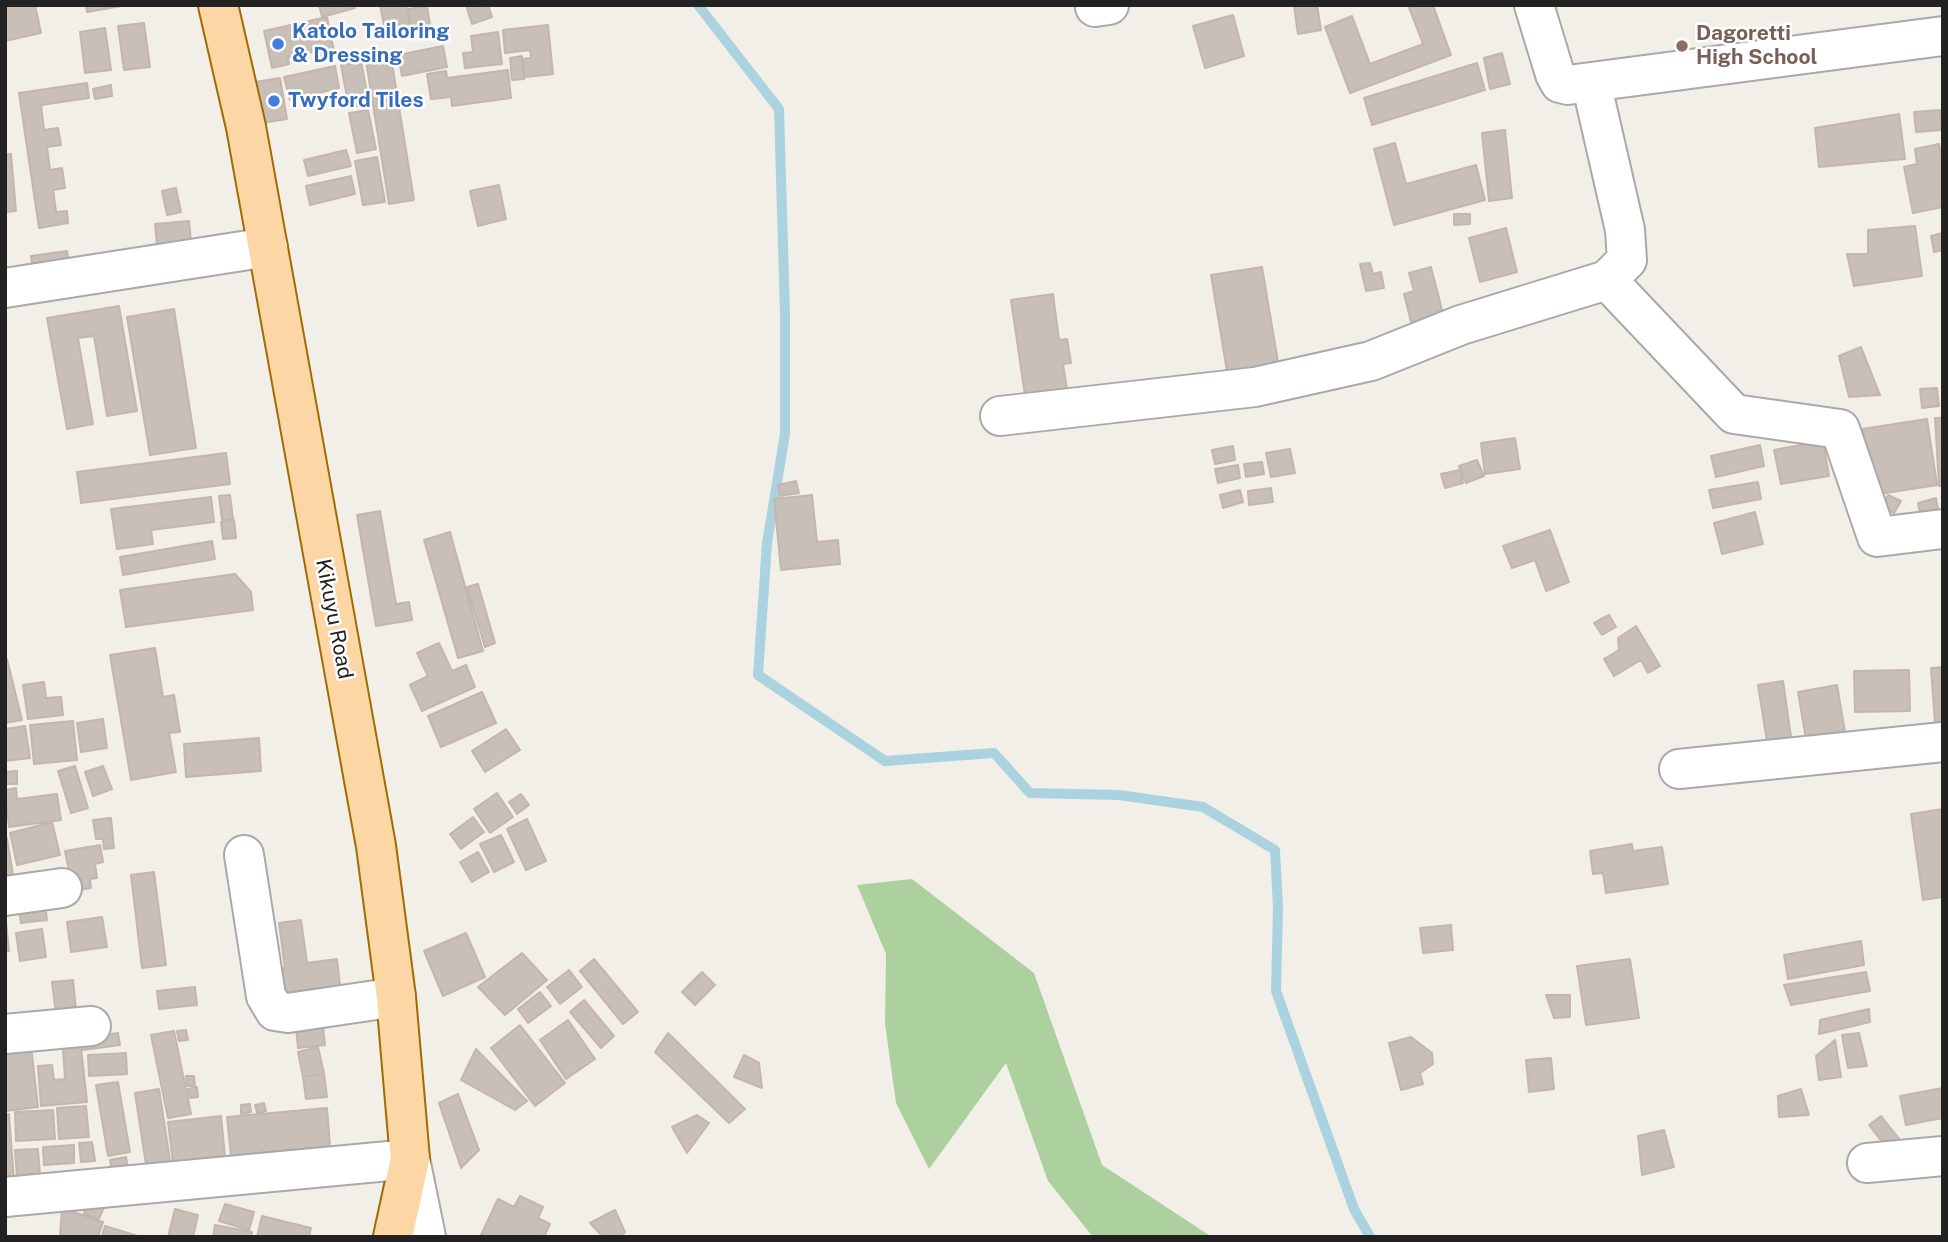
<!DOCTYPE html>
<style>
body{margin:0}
#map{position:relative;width:1948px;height:1242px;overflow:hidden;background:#f2efe9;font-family:"Public Sans",sans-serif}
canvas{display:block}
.frame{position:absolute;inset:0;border:7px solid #222;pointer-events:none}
</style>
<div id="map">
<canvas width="1948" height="1242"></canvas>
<div class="frame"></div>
</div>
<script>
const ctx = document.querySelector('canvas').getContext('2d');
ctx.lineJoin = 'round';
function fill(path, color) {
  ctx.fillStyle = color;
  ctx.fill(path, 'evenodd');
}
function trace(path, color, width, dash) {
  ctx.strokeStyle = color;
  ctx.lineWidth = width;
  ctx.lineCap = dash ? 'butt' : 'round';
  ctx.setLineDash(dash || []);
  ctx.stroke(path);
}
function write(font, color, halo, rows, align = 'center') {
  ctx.font = font + ' "Public Sans",sans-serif';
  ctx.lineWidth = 5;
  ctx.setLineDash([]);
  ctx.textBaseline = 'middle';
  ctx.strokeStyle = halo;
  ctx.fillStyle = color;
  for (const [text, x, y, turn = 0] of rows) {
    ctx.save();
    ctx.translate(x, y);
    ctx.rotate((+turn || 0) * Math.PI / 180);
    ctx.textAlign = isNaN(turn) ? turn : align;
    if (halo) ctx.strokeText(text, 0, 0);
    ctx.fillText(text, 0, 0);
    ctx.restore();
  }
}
const forest = new Path2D(`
 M912,879L1034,973L1102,1165L1212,1237H1093L1048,1181L1006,1063L929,1169L896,1103L885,1024L886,954L857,885Z`);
const stream = new Path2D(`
 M698,5L779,109L785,314V434L767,543L758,675L885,761L994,753L1030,793L1119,795L1203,807L1275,850L1278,908L1276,991L1354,1209L1370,1237`);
const building = new Path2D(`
 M5,5H35L41,33L5,41Z
 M86,5H127L87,12Z
 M319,5H354L355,8L322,17Z
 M380,5H406L412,35L387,40Z
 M466,5H488L492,17L472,24Z
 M1317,5L1321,30L1298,34L1294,6Z
 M1408,5H1433L1451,55L1350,93L1325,27L1352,16L1370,64L1423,44Z
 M427,6L430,25L411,28L408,9Z
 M1233,15L1244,56L1205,68L1193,26Z
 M327,17L335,56L315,60L313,52L288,57L289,64L272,68L264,31Z
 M144,23L150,67L124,70L118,26Z
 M548,25L553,74L525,77L523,59L531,58L530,50L505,53L503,30Z
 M105,28L111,70L85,73L80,32Z
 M498,32L502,64L465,68L463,53L473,52L471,36Z
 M443,46L447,67L402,76L398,55Z
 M1502,53L1510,84L1490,89L1484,58Z
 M522,56L524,79L512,80L510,58Z
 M391,57L414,200L389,204L366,61Z
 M361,61L369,104L349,108L341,65Z
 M1477,63L1485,90L1372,125L1364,98Z
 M335,66L339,88L290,100L284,77Z
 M508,70L511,98L452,106L451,97L431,99L427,74L446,71L447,78Z
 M280,78L287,119L262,123L255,82Z
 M87,83L89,98L41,105L44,130L58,128L61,145L47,147L50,170L62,168L65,188L53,190L56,212L67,211L68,223L39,228L19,93Z
 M111,85L112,96L95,99L93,89Z
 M368,110L376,149L357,153L349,113Z
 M1940,110L1942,130L1916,132L1914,112Z
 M1899,114L1905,159L1819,167L1815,128Z
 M1505,130L1512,198L1489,201L1482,133Z
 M1395,143L1406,184L1476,165L1485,200L1394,225L1374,149Z
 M1939,144L1943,161V207L1913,213L1904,167L1917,164L1915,149Z
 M346,150L351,166L308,176L304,160Z
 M5,154H11L16,211L5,212Z
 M377,157L385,202L363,205L355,161Z
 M351,176L355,194L310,205L306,186Z
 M499,185L506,219L478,226L470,191Z
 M176,188L181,212L167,215L162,191Z
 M1454,214H1470V224L1454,225Z
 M189,221L192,252L158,256L155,224Z
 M1915,226L1922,276L1854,286L1847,254H1868V230Z
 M1506,228L1517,272L1480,282L1469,238Z
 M1943,233V250L1934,252L1931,236Z
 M67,251L71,277L35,281L31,256Z
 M1370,263L1373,274L1381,272L1384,288L1366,291L1360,264Z
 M1262,267L1280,374L1229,383L1211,275Z
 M1431,267L1443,314L1411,322L1404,294L1414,291L1409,273Z
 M1053,294L1059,340L1067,339L1071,363L1063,364L1067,389L1025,395L1011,300Z
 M119,306L137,411L107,416L94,336L78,338L93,424L67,429L47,318Z
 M174,309L196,448L150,455L127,317Z
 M1861,347L1880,395L1849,397L1839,356Z
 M1937,388L1939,406L1922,408L1920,389Z
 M1935,418H1943V486H1939Z
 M1927,419L1937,485L1873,495L1862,429Z
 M1515,438L1520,469L1485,474L1481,443Z
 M1823,441L1829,476L1781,484L1774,450Z
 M1760,445L1764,466L1716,477L1711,456Z
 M1233,446L1235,460L1215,464L1212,450Z
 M1290,449L1295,473L1271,477L1266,453Z
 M226,453L230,484L81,503L77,472Z
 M1477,460L1484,476L1466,483L1459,466Z
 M1262,462L1264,474L1246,477L1244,464Z
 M1238,465L1240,478L1218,483L1215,469Z
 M1460,470L1463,483L1445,488L1441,474Z
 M796,481L799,493L780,496L778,485Z
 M1758,482L1761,499L1713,508L1709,490Z
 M1271,488L1273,502L1249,505L1248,491Z
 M1240,490L1243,502L1223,508L1220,495Z
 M230,495L233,519L222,520L219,496Z
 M812,495L817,542L838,540L840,564L781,570L774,499Z
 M1888,495L1901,501L1894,513L1881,506Z
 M211,497L214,522L151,530L153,544L117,549L111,509Z
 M1936,498L1938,509L1920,513L1918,503Z
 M380,511L396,604L409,602L412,620L376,626L357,515Z
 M1755,512L1763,544L1722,554L1714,523Z
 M234,520L236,538L223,539L221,522Z
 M1550,530L1569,582L1546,591L1535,560L1512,568L1503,546Z
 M450,532L483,651L458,658L424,540Z
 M212,541L215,559L123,575L120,557Z
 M235,574L251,592L253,610L126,627L120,590Z
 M478,584L495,643L485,647L467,587Z
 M1609,615L1616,627L1602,635L1594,623Z
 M1636,626L1660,666L1648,673L1641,660L1614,676L1604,659L1619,650L1618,638Z
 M439,643L452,671L466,665L475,687L422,711L410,685L428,676L417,653Z
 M155,648L163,697L174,695L180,732L169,733L176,772L131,780L110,655Z
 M5,659H7L22,720L5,723Z
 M1943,667V723H1935L1931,668Z
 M1909,670L1910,711L1855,712L1854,671Z
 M1783,681L1792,744L1768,748L1758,685Z
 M44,682L46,698L61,697L63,715L28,719L23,685Z
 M1837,685L1846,738L1807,745L1798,692Z
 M482,692L496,723L441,747L428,716Z
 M103,719L107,748L81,752L77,723Z
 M73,721L77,760L34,764L30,725Z
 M25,726L30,758L5,761V729Z
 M506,729L520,750L485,772L472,751Z
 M259,738L261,771L186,777L184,744Z
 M75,766L88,808L71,813L58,771Z
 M103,766L112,789L93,796L85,772Z
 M17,771V784H5V772Z
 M16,788L17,799L57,794L61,820L9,827L5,790Z
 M497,793L513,817L490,833L474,809Z
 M521,794L529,805L517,814L509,802Z
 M1943,809V897L1923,900L1911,814Z
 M473,817L484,832L461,849L450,834Z
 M111,818L114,848L104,849L103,839H96L93,820Z
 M527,819L546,861L526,870L507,829Z
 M52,822L60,855L17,865L10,833Z
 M501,835L514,862L494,872L480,844Z
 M5,838H7L14,881L5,883Z
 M1632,844L1633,851L1662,847L1668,884L1606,893L1603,873L1593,874L1590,851Z
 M100,845L103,862L95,864L97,878L90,879L91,888L73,891L65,851Z
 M478,852L489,872L472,882L460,862Z
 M154,872L166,965L142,968L131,875Z
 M44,898L47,920L21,923L18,901Z
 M5,912L9,951L5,952Z
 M102,917L107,947L71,952L67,922Z
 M301,920L307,963L337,959L340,986L279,994L275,969L285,968L279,923Z
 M1451,925L1453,950L1423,953L1420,928Z
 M42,929L46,957L20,961L16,933Z
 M466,933L485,977L443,996L424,951Z
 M1861,941L1864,965L1788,979L1784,955Z
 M522,953L547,980L505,1015L478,987Z
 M594,959L638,1012L623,1024L580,971Z
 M1630,959L1639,1018L1586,1025L1577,966Z
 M569,970L582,987L560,1004L547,987Z
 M702,972L715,985L695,1005L682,992Z
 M1866,972L1870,991L1791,1005L1784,985Z
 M73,980L77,1020L57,1022L52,982Z
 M195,987L197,1005L159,1009L157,991Z
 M540,992L551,1006L528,1023L518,1009Z
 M1546,995H1570V1017L1554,1018Z
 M584,1000L614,1036L601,1048L570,1012Z
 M1869,1009L1870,1022L1819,1034L1820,1020Z
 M568,1020L595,1059L566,1079L540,1040Z
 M520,1025L565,1083L535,1106L491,1048Z
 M323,1026L325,1045L298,1048L296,1028Z
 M186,1030L188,1040L179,1041L177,1031Z
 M174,1031L191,1114L168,1118L151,1035Z
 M118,1033L120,1045L83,1050L82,1038Z
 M668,1033L745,1109L729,1123L655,1052Z
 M1859,1033L1867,1066L1848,1068L1842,1035Z
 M1411,1037L1432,1053L1433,1064L1420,1073L1423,1084L1401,1090L1389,1043Z
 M1835,1040L1841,1077L1819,1080L1816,1056Z
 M31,1046L38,1107L5,1111V1048Z
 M81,1047L87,1102L41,1106L38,1066L52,1065L54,1080L65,1079L63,1049Z
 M318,1047L324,1073L303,1077L298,1052Z
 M476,1049L527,1101L515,1110L461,1080Z
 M126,1053L127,1074L89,1076L88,1055Z
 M744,1055L759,1063L762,1088L734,1077Z
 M1551,1058L1554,1089L1529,1092L1526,1060Z
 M324,1073L327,1097L306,1099L303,1077Z
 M186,1076H194L195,1086H187Z
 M118,1082L130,1152L108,1156L96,1085Z
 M197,1087L198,1097L190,1098L188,1089Z
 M1943,1088V1118L1906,1125L1900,1096Z
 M159,1089L171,1167L147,1171L135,1093Z
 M1801,1089L1809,1115L1779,1117L1778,1096Z
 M458,1094L479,1150L461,1168L439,1103Z
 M264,1103L266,1111L257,1113L255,1105Z
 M250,1104L251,1112L241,1114V1105Z
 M86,1106L89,1137L59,1139L57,1108Z
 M327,1108L330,1146L231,1156L227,1117Z
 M53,1110L55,1139L16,1141L15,1112Z
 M5,1114H9L14,1181L5,1182Z
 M697,1115L709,1123L687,1153L672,1127Z
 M221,1116L225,1156L173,1163L168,1122Z
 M1881,1116L1904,1145L1886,1147L1869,1125Z
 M1664,1130L1674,1167L1642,1175L1638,1136Z
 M92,1142L95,1161L81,1162L79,1143Z
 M74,1145V1163L44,1165L43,1147Z
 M38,1149L40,1175L17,1177L15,1150Z
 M126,1157L128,1169L114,1182L110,1160Z
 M520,1196L543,1207L538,1218L550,1224L544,1237H480L498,1199L514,1207Z
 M89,1201L104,1208L98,1220L84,1213Z
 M225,1204L254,1212L249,1230L219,1221Z
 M62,1208L103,1222L98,1237L60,1236Z
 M175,1209L198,1215L193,1237H168Z
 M615,1210L625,1232L621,1237H603L590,1223Z
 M262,1216L311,1228L309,1237H257Z
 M215,1225L252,1232L251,1237H213Z
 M105,1226L141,1237H102Z`);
const minor = new Path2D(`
 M1534,5L1555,74L1560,83L1568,85L1943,36
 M1095,7L1109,5
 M1607,280L1734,414L1840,429L1877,537L1943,529
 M5,288L268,247
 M1000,416L1255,387L1371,361L1461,325L1607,280L1627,260L1625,230L1591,82
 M1679,769L1943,742
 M244,855L266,996L275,1011L288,1013L396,997
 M5,896L62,888
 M5,1034L91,1026
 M1867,1163L1943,1156
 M5,1197L410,1159L426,1237`);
const major = new Path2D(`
 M218,5L246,127L376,846L396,997L410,1159L393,1237`);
const markers = [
 [278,44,7,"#3f7fe0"],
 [1682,46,7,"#8d6e63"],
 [274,101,7,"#3f7fe0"]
];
const shopNames = [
 ["Katolo Tailoring",292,32],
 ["& Dressing",292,56],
 ["Twyford Tiles",288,101]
];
const educationNames = [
 ["Dagoretti",1696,34],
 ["High School",1696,58]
];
const streetNames = [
 ["Kikuyu Road",334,619,79]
];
fill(forest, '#add19e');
trace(stream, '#aad3df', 10);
fill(building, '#c7bfb8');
trace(building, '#c4b6ab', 2);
trace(minor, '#a9a9a9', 42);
trace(major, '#a06b00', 42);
trace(minor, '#fff', 38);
trace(major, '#fcd6a4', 38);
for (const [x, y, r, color] of markers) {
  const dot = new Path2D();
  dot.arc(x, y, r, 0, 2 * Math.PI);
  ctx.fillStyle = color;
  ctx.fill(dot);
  trace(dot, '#fff', 2.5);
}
write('bold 21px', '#366cbe', '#fff', shopNames, 'left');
write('bold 21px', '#785e54', '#fff', educationNames, 'left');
write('21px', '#222', '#fff', streetNames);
</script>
